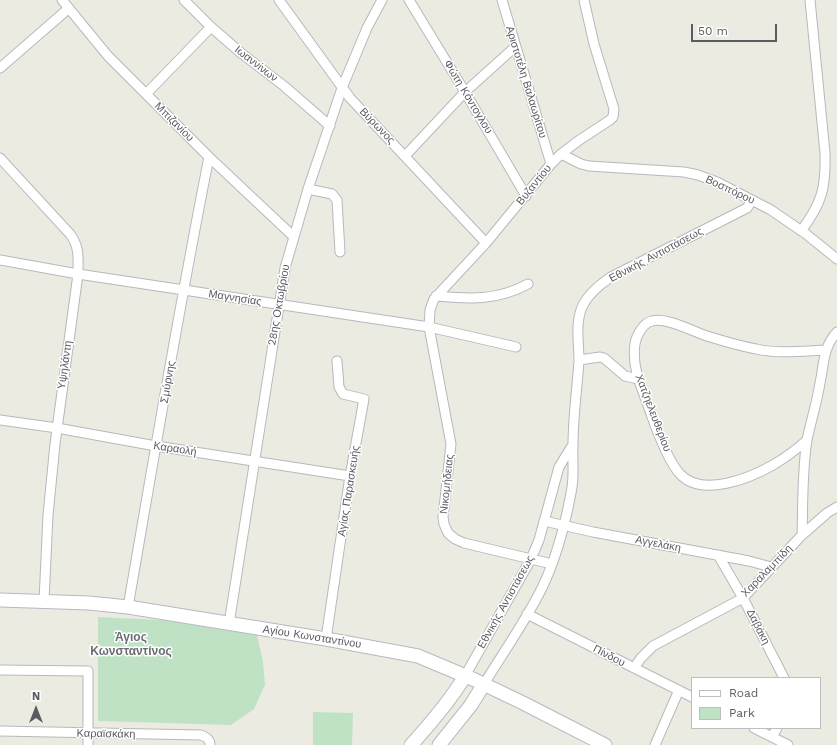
<!DOCTYPE html>
<meta charset="utf-8">
<style>
body{margin:0}
#map{position:relative;width:837px;height:745px;overflow:hidden;background:#ecebe1;font-family:"Work Sans",sans-serif}
canvas{display:block}
.legend{position:absolute;left:691px;top:677px;width:130px;height:52px;box-sizing:border-box;background:#fff;border:1px solid #bdbec0;margin:0;padding:5px 7px;list-style:none;font-size:12px;color:#5a5c61}
.legend li{display:flex;align-items:center;gap:8px;height:20px}
.legend b{width:20px;border:1px solid #bdbec0}
.north{position:absolute;left:16px;top:689px;width:40px;height:40px;-webkit-text-stroke:3px #fff;paint-order:stroke;rotate:0deg;font-size:11px;font-weight:700;line-height:16px;text-align:center;color:#5a5c61}
.north::after{content:'';display:block;margin:auto;width:14px;height:18px;background:#5a5c61;clip-path:polygon(50% 0,100% 100%,50% 72%,0 100%)}
.scale{position:absolute;left:691px;top:24px;width:86px;height:18px;box-sizing:border-box;border:2px solid #5a5c61;border-top:0;padding-left:5px;font-size:12px;line-height:14px;white-space:nowrap;color:#5a5c61;-webkit-text-stroke:3px #fff;paint-order:stroke}
</style>
<div id="map">
<canvas width="837" height="745"></canvas>
<ul class="legend">
<li><b style="height:5px;background:#fff"></b>Road</li>
<li><b style="height:11px;background:#bfe2c5"></b>Park</li>
</ul>
<div class="north">N</div>
<div class="scale">50 m</div>
</div>
<script>
const ctx = document.querySelector('canvas').getContext('2d');
ctx.lineJoin = 'round';
function fill(path, color) {
  ctx.fillStyle = color;
  ctx.fill(path, 'evenodd');
}
function trace(path, color, width, dash) {
  ctx.strokeStyle = color;
  ctx.lineWidth = width;
  ctx.lineCap = dash ? 'butt' : 'round';
  ctx.setLineDash(dash || []);
  ctx.stroke(path);
}
function write(font, color, halo, rows, align = 'center') {
  ctx.font = font + ' "Work Sans",sans-serif';
  ctx.lineWidth = 3;
  ctx.setLineDash([]);
  ctx.textBaseline = 'middle';
  ctx.strokeStyle = halo;
  ctx.fillStyle = color;
  for (const [text, x, y, turn = 0] of rows) {
    ctx.save();
    ctx.translate(x, y);
    ctx.rotate((+turn || 0) * Math.PI / 180);
    ctx.textAlign = isNaN(turn) ? turn : align;
    if (halo) ctx.strokeText(text, 0, 0);
    ctx.fillText(text, 0, 0);
    ctx.restore();
  }
}
const green = new Path2D(`
 M98,617L161,620L257,635L263,662L265,685L254,709L231,725L98,721Z
 M313,712L353,713L352,745H313Z`);
const minor = new Path2D(`
 M62,0L108,56L209,157L294,237
 M184,0L211,27L241,53L284,86L330,126
 M279,0L350,98L486,243
 M409,0L465,92L526,196
 M502,0L551,164
 M0,68L68,9
 M146,94L211,27
 M561,154L581,164L589,166L684,172L698,175L717,182L771,210L806,234L837,259
 M405,156L465,92L515,47
 M0,158L70,234C80,247 78,259 78,274L55,444L48,515L44,601
 M308,189L332,194L337,200L340,252
 M801,231C822,203 826,188 825,153L810,0
 M0,260L78,274L429,327L516,347
 M436,296C469,299 497,301 528,284
 M579,360L600,357L604,358L625,376L638,379
 M0,420L57,428L156,446L350,476
 M807,440C797,449 785,458 773,465C750,478 702,498 680,474C668,461 657,431 651,414C644,392 631,369 635,344C636,336 643,323 652,321C666,317 692,331 707,336C723,341 740,346 756,349C779,354 803,351 826,350
 M544,521L593,532L749,561L771,567
 M802,535C803,504 802,471 807,440C811,421 817,402 820,383C824,364 823,347 837,332
 M718,555L743,598L784,678
 M552,564L464,543L455,539L448,533L444,524L443,517L451,444L429,327L430,310L434,299L486,243L551,164L561,154L578,141L610,120L613,117L614,109L594,44L584,0
 M128,607C154,457 179,307 209,157
 M527,614L692,697
 M229,624L285,268L308,189L342,88L367,28L382,0
 M326,639L350,476L364,399L343,394L339,387L337,361
 M634,668L641,658L653,646L743,598L802,535L827,513L837,507
 M0,670L88,671V745
 M465,676L531,559L539,540L559,467L572,446
 M484,684C503,653 525,622 542,588C556,559 565,525 571,493C575,475 572,463 573,445C573,417 577,389 579,361C579,343 575,324 582,307C588,294 599,285 611,277L747,208L752,200
 M754,728L788,745
 M0,731L201,735C206,737 210,739 210,745
 M772,737L777,728
 M655,745L679,690`);
const secondary = new Path2D(`
 M0,600L89,603L128,607L326,639L418,656L475,680L523,703L605,745
 M411,745C431,723 450,701 465,676
 M439,745L471,705L484,684`);
const streetNames = [
 ["Ιωαννίνων",256,64,38],
 ["Αριστοτέλη Βαλαωρίτου",526,82,73],
 ["Φώτη Κόντογλου",468,97,59],
 ["Μπιζανίου",174,122,45],
 ["Βύρωνος",377,126,46],
 ["Βυζαντίου",534,185,-51],
 ["Βοσπόρου",730,190,25],
 ["Εθνικής Αντιστάσεως",656,255,-28],
 ["Μαγνησίας",235,298,9],
 ["28ης Οκτωβρίου",279,305,-80],
 ["Υψηλάντη",65,365,-82],
 ["Σμύρνης",168,382,-80],
 ["Χατζηελευθερίου",653,413,69],
 ["Καραολή",175,449,9],
 ["Νικομήδειας",447,484,-84],
 ["Αγίας Παρασκευής",349,491,-81],
 ["Αγγελάκη",658,544,11],
 ["Χαραλαμπίδη",767,571,-46],
 ["Εθνικής Αντιστάσεως",506,602,-61],
 ["Δαβάκη",758,627,63],
 ["Αγίου Κωνσταντίνου",312,637,9],
 ["Πίνδου",609,656,27],
 ["Καραϊσκάκη",106,734,1]
];
const neighbourhoodNames = [
 ["Άγιος",131,637],
 ["Κωνσταντίνος",131,651]
];
fill(green, '#bfe2c5');
trace(minor, '#b7b8bd', 11);
trace(secondary, '#b7b9bf', 15);
trace(minor, '#fff', 9);
trace(secondary, '#fff', 13);
write('11px', '#5a5c61', '#fff', streetNames);
write('bold 12px', '#6b6d73', '#fff', neighbourhoodNames);
</script>
